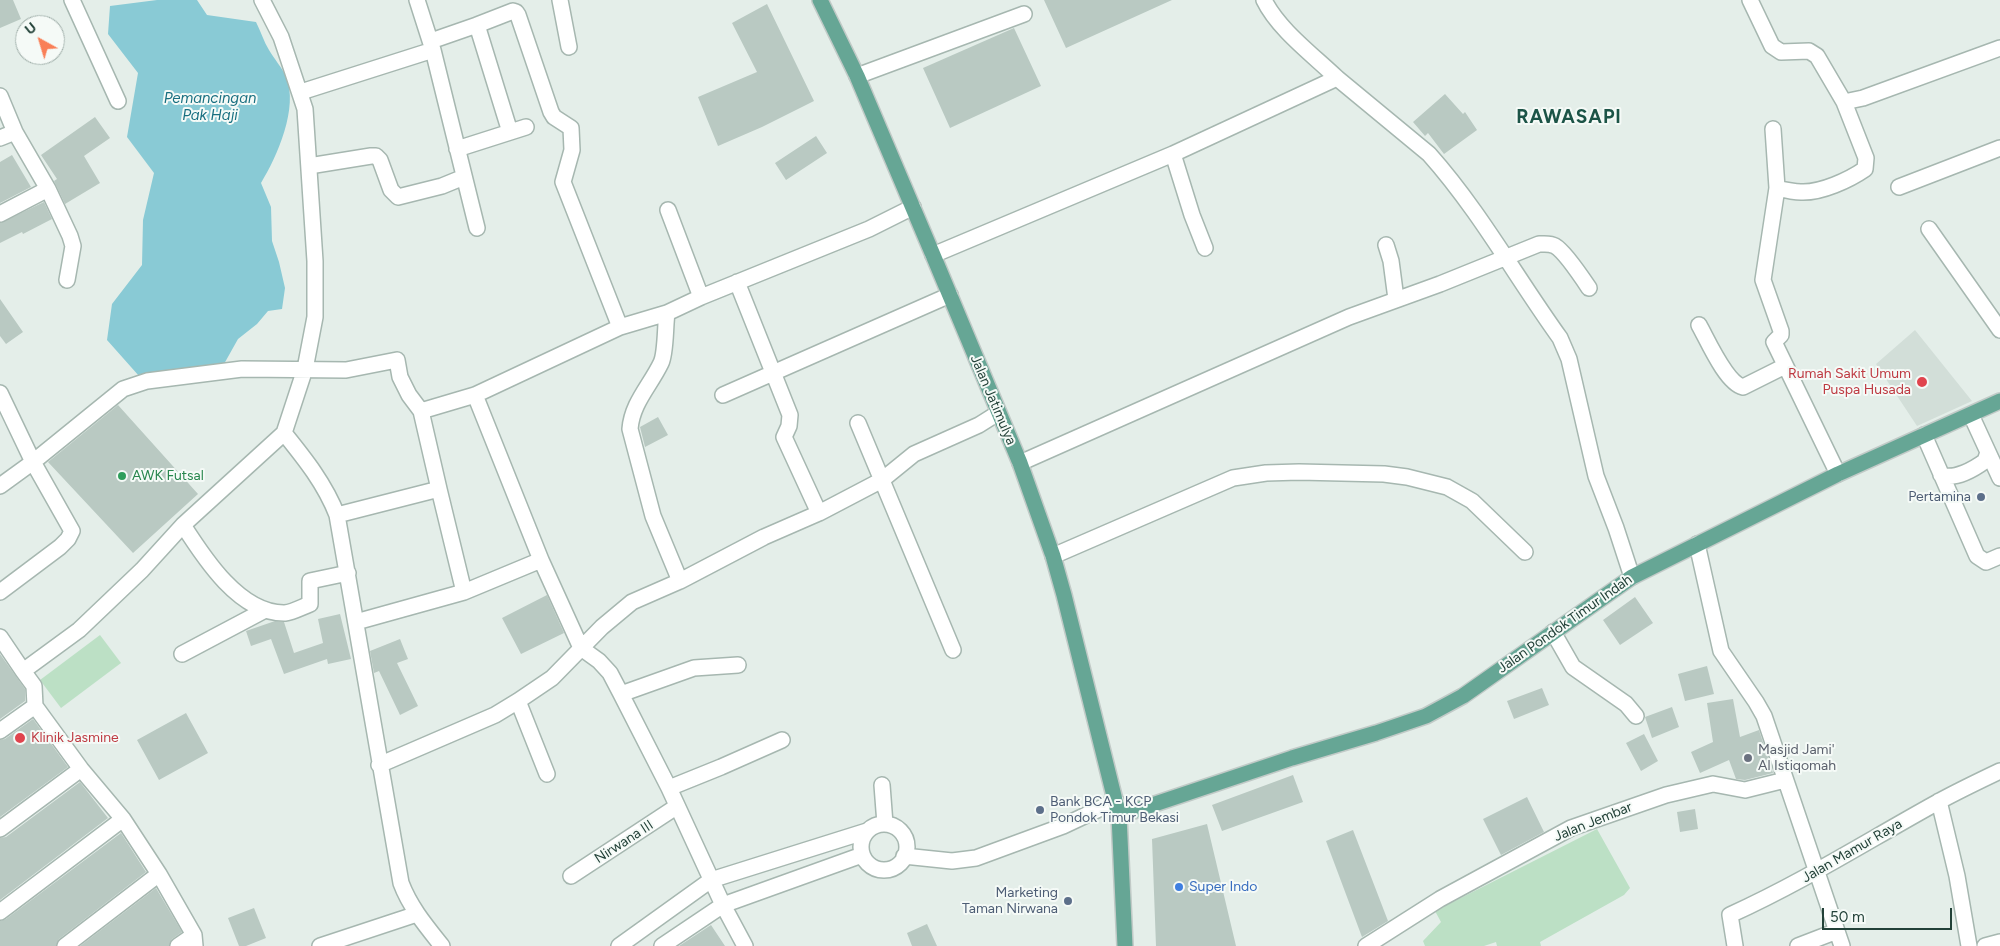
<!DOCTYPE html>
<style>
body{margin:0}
#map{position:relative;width:2000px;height:946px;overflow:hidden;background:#e4eee9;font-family:Figtree,sans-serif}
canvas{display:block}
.north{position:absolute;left:15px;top:15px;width:50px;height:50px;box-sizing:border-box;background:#f5faf7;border:1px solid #a1b0ab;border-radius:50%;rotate:321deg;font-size:14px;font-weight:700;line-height:20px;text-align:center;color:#224138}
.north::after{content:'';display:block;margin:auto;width:18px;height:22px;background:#f97f57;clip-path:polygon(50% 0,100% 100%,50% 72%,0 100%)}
.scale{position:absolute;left:1822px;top:908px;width:130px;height:22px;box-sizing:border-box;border:2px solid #224138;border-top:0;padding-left:6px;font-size:15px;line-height:18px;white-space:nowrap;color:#224138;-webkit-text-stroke:4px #f5faf7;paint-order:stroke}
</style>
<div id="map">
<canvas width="2000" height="946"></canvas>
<div class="north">U</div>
<div class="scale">50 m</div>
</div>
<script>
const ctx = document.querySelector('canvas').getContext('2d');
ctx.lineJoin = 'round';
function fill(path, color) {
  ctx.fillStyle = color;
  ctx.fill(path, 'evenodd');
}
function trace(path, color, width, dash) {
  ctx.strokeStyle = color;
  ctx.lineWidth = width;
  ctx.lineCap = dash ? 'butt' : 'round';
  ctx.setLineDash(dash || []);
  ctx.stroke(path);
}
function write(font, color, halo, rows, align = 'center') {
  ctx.font = font + ' Figtree,sans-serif';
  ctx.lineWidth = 4;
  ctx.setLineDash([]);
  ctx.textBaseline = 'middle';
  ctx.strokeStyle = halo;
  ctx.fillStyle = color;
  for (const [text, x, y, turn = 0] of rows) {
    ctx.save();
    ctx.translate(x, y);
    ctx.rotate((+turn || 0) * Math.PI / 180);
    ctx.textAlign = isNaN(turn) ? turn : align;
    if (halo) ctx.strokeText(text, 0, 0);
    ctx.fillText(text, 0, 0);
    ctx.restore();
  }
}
const built = new Path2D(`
 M1915,330L1972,401L1917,426L1876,364Z`);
const green = new Path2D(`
 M100,635L121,663L61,708L40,680Z
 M1597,829L1630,888L1624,895L1540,942L1541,946H1497L1496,942L1484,946H1425L1423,941L1441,922L1435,911Z`);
const water = new Path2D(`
 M157,0H197L207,15L256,22C261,32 264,42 269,50C274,59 282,67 286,77C299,107 277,157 261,183L271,207L272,241L279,262L285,288L282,309L268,311L257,324L238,339L224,364L139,376L107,340L112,304L142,265L143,220L154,173L127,137L138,73L108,34L110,6Z`);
const building = new Path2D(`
 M0,0H13L21,19L0,28Z
 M1044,0H1172L1066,48Z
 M767,4L814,101L762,127L718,146L698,97L757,72L732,23Z
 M1014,28L1041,86L950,128L923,68Z
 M1445,94L1463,114L1465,112L1477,130L1444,154L1428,133L1425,136L1413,122Z
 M95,117L110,138L84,156L100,183L65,204L54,181L57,179L41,155Z
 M816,136L827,153L786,180L775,163Z
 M12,155L31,187L0,203V162Z
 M44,202L52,219L23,234L22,232L0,243V223Z
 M0,299L23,332L6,344L0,336Z
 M118,405L198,494L133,553L48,462Z
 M658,417L668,435L645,447L640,427Z
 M547,595L564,633L521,654L502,618Z
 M1635,597L1653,623L1620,645L1603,620Z
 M340,614L351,659L328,664L327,659L284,674L271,639L251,646L246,631L275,621L284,622L294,653L323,643L318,619Z
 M400,639L408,659L397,663L418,706L400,715L379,671L374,673L370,651Z
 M0,654L25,689V701L0,719Z
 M1707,666L1714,694L1685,701L1678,674Z
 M1542,688L1549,705L1514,719L1507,701Z
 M1733,699L1740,737L1759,730L1773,773L1745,780L1736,779L1729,760L1700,773L1691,752L1713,742L1707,703Z
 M1672,707L1679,727L1652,738L1645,717Z
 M186,713L208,753L159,780L137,740Z
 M33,719L68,767L0,817V740L5,739Z
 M1644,734L1658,761L1641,771L1626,743Z
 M1293,775L1303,802L1222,831L1212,805Z
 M80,782L108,818L0,900V838L6,837Z
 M1527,797L1544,832L1501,855L1483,819Z
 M1695,809L1698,829L1680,832L1677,812Z
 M1207,824L1236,946H1156L1152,839Z
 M1353,830L1388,921L1362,937L1326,841Z
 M121,833L146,872L59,939L56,946H0V921L6,919Z
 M156,888L182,932L172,939L169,946H80Z
 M254,908L266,938L246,946H239L228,918Z
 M927,924L937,946H912L907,933Z
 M711,925L725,946H679Z`);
const minor = new Path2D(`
 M72,0L118,101
 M417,0L433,50L477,228
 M560,0L569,47
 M1264,0C1278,29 1313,55 1337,78
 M1750,0L1772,46L1781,52L1809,51L1817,56L1844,102L1866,158L1865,169C1849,180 1821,193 1801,192C1793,192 1785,190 1777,188
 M477,25L513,11L516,12L518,15L551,112L554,117L571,128L572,150L563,182L620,327
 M431,41L477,25L510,132
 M857,76L1024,14
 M301,92L433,50
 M0,96L15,132L48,189L0,214
 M1844,102L1863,98L2000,48
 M1773,129L1777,188L1763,280L1781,331V335L1774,342L1838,474
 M0,138L15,132
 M457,149L526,127
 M1173,154L1192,215L1205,248
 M309,166L371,156H376L380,160L391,190L398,197L442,186L464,177
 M1899,187L2000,148
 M48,189L70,236L73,246L67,280
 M1929,229L2000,330
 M1386,245L1391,261L1396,299
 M933,255L1173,154L1337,78L1429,154C1479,210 1516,277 1560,338L1569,359L1596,476L1616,528L1632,577
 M737,282L790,415L789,426L784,437L819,513
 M701,297L869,229L913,207
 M667,313C665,326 666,353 661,363C650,386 632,403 630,429L653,516L680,581
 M1699,325C1708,341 1726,383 1743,387L1785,366
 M0,393L33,462L72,531L68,539L60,547L0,592
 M723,395L950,295
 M421,411L475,395L620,327L667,313L701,297L668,210
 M1971,415L2000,478
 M858,423L953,650
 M284,433C305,459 325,484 337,515L401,883C410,907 426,926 442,946
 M1924,435L1977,556L1986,562L2000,556
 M1020,463L1349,317L1440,284L1539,244C1545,244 1550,243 1555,246C1564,251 1583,279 1589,288
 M1941,475C1955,480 1974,469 1985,461L1988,452
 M0,486L33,462L123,389L147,381L242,369L346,370L397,360L400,377L409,395L421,411L439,489L337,515
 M439,489L464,592
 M183,525C204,558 240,614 285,613C293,612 302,607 310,604V581L348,573
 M1697,544L1721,651L1756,702L1764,716L1842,946
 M1053,556L1233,478L1266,473L1299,472L1384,474L1407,477L1447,487L1472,501L1525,552
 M541,560L581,648L599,661L610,673L621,694L669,788L723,905L745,946
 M356,622L464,592L541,560L475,395
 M1553,632L1573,667L1626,704L1636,716
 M0,637L23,671
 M182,654L265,610
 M621,694L694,668L738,665
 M518,701L547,774
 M0,731L35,706
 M379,765L495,715L518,701L552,678L602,627L632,602L680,581L764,537L819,513L882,480L914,454L979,425L998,413
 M882,785L885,824
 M669,788L721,767L782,740
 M1939,801L1957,876L1969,946
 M861 847a23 23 0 1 1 46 0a23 23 0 1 1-46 0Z
 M0,829L81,769
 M904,856L952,861L976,858L1063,826L1116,801
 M571,876L676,807
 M0,912L123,819
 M65,946L159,874
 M178,946L194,935
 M195,946L194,935L159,874L123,819L81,769L35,706L34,686L23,671L79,630L142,570L183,525L284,433L305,369L315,317V261L305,109L281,37L262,0
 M320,946L417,914
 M619,946L711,880L867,831
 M662,946L723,905L862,855
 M1366,946L1440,899L1571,828L1666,795L1713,784L1745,790L1785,780
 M1735,946L1730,915C1803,882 1869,840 1938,802C1958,791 1979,781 2000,771
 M1798,946L1837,931
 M1985,946L2000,942`);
const major = new Path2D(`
 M820,0L857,76L933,255L1020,463L1053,556L1064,595L1119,816L1125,946
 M1119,816L1292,758L1376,733L1426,716L1463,696L1632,577L1838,474L2000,401`);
const markers = [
 [1922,382,6,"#e0444e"],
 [122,476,5,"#2e9e5b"],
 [1981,497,5,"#5c6f8a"],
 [20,738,6,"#e0444e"],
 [1748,758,5,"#6b7280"],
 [1040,810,5,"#5c6f8a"],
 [1179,887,5,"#3f7fe0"],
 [1068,901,5,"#5c6f8a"]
];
const healthNames = [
 ["Rumah Sakit Umum",1911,374],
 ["Puspa Husada",1911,390],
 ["Klinik Jasmine",31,738,"left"]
];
const streetNames = [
 ["Jalan Jatimulya",993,400,67],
 ["Jalan Pondok Timur Indah",1565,624,-35],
 ["Jalan Jembar",1593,822,-22],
 ["Nirwana III",624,842,-33],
 ["Jalan Mamur Raya",1852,851,-30]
];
const leisureNames = [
 ["AWK Futsal",132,476]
];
const serviceNames = [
 ["Pertamina",1971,497],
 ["Bank BCA - KCP",1050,802,"left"],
 ["Pondok Timur Bekasi",1050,818,"left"],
 ["Marketing",1058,893],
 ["Taman Nirwana",1058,909]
];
const worshipNames = [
 ["Masjid Jami'",1758,750],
 ["Al Istiqomah",1758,766]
];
const shopNames = [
 ["Super Indo",1189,887]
];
const waterNames = [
 ["Pemancingan",210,99],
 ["Pak Haji",210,116]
];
const districtNames = [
 ["RAWASAPI",1569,117]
];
fill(built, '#d2ded8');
fill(green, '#bce0c5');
fill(water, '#89cad5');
fill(building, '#b9c9c2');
trace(minor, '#a6b7b0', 18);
trace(major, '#c1cac7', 18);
trace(minor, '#fff', 15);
trace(major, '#66a695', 15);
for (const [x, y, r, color] of markers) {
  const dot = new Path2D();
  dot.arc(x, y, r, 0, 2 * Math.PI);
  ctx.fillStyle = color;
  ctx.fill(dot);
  trace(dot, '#f5faf7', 2);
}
write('14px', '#be3a42', '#f5faf7', healthNames, 'right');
write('14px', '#224138', '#f5faf7', streetNames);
write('14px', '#27864d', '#f5faf7', leisureNames, 'left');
write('14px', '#4e5e75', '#f5faf7', serviceNames, 'right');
write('14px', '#5b616d', '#f5faf7', worshipNames, 'left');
write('14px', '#366cbe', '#f5faf7', shopNames, 'left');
write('italic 15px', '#186f80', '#f5faf7', waterNames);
ctx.letterSpacing = '1px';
write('bold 19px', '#1c5447', '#f5faf7', districtNames);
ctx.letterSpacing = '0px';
</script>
